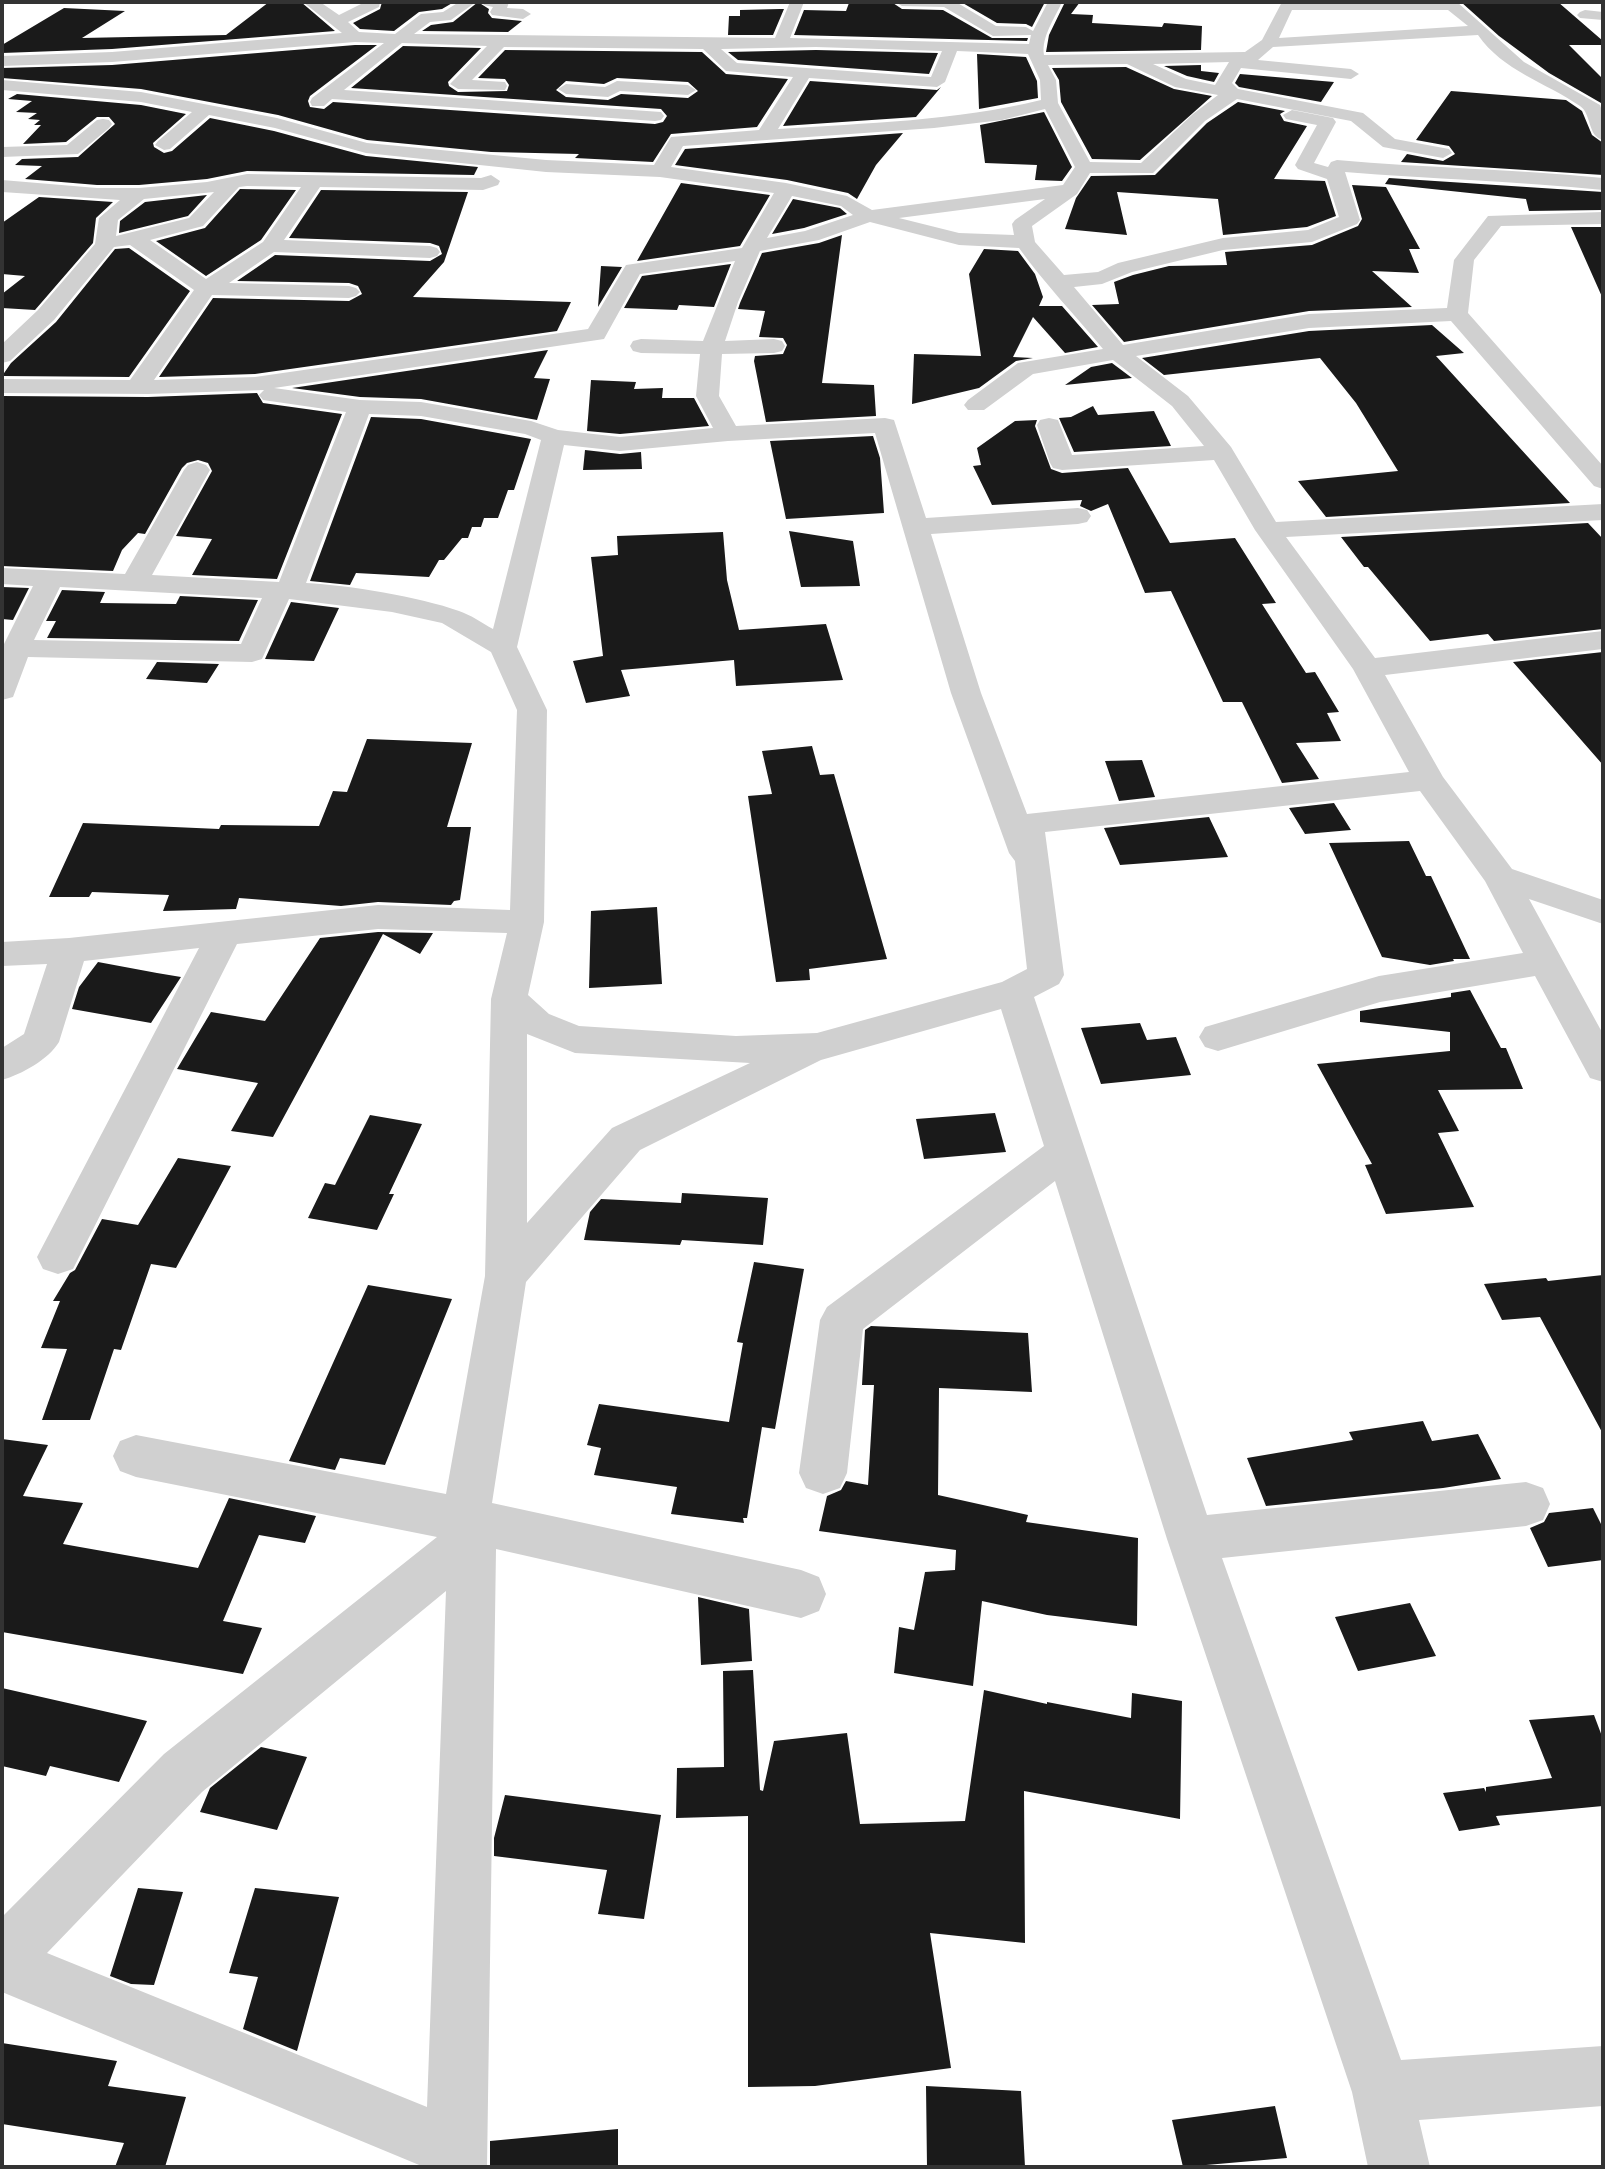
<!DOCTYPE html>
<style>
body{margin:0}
#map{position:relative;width:1605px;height:2169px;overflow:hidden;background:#fff;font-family:Roboto,sans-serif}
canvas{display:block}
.frame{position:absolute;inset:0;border:4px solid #333;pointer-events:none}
</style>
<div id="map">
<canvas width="1605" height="2169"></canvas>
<div class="frame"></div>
</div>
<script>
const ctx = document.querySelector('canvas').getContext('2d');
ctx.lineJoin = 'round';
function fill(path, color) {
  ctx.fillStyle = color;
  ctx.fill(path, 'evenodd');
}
const building = new Path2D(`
 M269,2H301L335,31L112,49L2,53V45L64,8L125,11L82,38L226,35Z
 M382,2H454L442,9L419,12L394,31L360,29L353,23L380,9Z
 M478,2L489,9L488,13L492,18L522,21L508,32L422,31L431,25L453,22Z
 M961,2H1045L1032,27L1026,24L997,23Z
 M1065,2H1080L1071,14L1093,15L1092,23L1162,27L1164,23L1202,26L1201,50L1046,52L1049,35Z
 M1461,2H1558L1603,41V45H1569L1603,79V106L1601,103L1549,73L1499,36Z
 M849,3H893L902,9L943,10L992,38H1028L1027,41L794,35L804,10L846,11Z
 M780,9H784L773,35H728L729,16H740V10Z
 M355,45H377L310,96L308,101L310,107L324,109L333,102L655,124L663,122L667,116L661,109L351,88L403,46L481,48L448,82L449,86L458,92L507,91L509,85L505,79L478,78L505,50L702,52L726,74L788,79L757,127L671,134L653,162L575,158L579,154L491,152L367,140L278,115L141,89L2,78V68L112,65ZM617,78L688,82L698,91L688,98L621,94L608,100L566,97L556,90L566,81L604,84Z
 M816,50L938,53L929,74L738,60L728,52Z
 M977,54L1026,57L1037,81L1038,98L979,109Z
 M1201,65V71L1219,73L1214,82L1187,76L1164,66Z
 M1126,67L1174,89L1212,96L1140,160L1092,159L1061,102L1059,80L1052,68Z
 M1240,74L1334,82L1321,102L1239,87L1235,83Z
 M810,81L937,90L941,87L916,117L783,126Z
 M1451,91L1566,100L1582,111L1592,135L1603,143V175L1401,162L1407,154L1443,161L1455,154L1449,146L1416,140Z
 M17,94L141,105L186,114L153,143L154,147L164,153L172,151L210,118L274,131L366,156L478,167L474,175L247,171L207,179L139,185H97L25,179L42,166L15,165L22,159L78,157L115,124L109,117H97L66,142L23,144L41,125H34L40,120L28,119L37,113L16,112L32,101L8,99Z
 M1238,102L1285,111L1280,114L1284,121L1307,126L1274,179L1325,181L1336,216L1307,227L1223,235L1218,199L1117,192L1127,235L1065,229L1076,198L1091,176L1155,175L1207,123Z
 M1044,112L1072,167L1062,181L1035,180L1037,165L985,163L980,125Z
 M903,133L876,165L857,199L848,193L787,180L675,165L685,149Z
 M1389,178L1603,192V210L1529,211L1526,199L1385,184Z
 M681,183L770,195L740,246L637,261Z
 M1352,185L1386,187L1420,249H1409L1419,273L1372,271L1412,307L1309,311L1124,342L1092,305L1119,304L1114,282L1133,275L1169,266L1227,265L1225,252L1312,245L1358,226L1362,219Z
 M240,189L296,190L261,240L206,276L156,241L205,228Z
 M321,190L468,192L444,262L413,297L571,302L557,331L255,374L159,377L213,298L349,301L362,294L358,286L349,283L237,281L275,255L430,261L442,254L439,246L430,243L289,238Z
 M207,195L188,216L119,233L120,221L145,202Z
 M39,197L113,202L96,218L93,243L35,310L2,308V294L25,276L2,274V223Z
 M793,199L840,208L847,214L804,228L772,234Z
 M1571,227H1603V299Z
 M842,235L822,383L874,385L876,416L766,422L754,361L755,356L783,354L787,345L783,338L759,337L765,311L738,309L740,303L762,253L819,243Z
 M129,248L190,291L129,377L2,376L11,363L56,322L115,249Z
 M984,249L1018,251L1035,274L1043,297L1039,306H1062L1098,347L1065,353L1033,317L1013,357L1033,358L1016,361L979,388L912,404L914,354L981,356L969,274Z
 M731,264L714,307L679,305L677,310L624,308L642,276Z
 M601,266L622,267L598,307Z
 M1432,325L1464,353L1436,356L1570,503L1326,517L1298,481L1398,471L1356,403L1320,358L1164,375L1142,358L1309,331Z
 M548,350L534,378L550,379L537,420L421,399L360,397L292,388Z
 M1112,363L1132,378L1065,385L1091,367Z
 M591,380L636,382L634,389L663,388L662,398H694L709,426L620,434L587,431Z
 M257,393L263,403L342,414L277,579L192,575L212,539L176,536L212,471L208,463L198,460L187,463L182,468L145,534L138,533L122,550L113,571L2,566V396L148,397Z
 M1093,406L1098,415L1154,411L1171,446L1074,452L1059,418L1071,417Z
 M371,417L421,419L531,439L514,490H508L498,518H484L481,527H472L468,538H462L444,560H439L429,577L356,573L350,585L310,581Z
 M1037,420L1035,426L1051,469L1062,473L1128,468L1170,543L1235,538L1276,603L1262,604L1306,673L1315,672L1339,712L1327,713L1341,741L1296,743L1319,779L1282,783L1242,702H1223L1171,591L1145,593L1108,504L1091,511L1080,506L1082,500L992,505L973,466L981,465L977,448L1015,421Z
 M873,436L880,458L884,513L786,519L770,441Z
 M585,450L620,454L641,452L642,469L583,470Z
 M1588,523L1603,539V629L1494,641L1488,634L1430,641L1368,567H1364L1341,537Z
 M789,531L853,541L860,586L801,587Z
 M723,532L727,580L739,630L826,624L843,680L736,686L734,660L621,670L630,696L586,703L573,661L603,656L591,557L618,555L617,536Z
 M2,587L29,588L13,620L2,619Z
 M62,590L105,592L100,603L176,604L180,596L258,600L239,641L47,638L56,621H46Z
 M291,602L339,608L314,661L265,659Z
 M1603,652V765L1513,662Z
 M157,662L219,664L207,683L146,679Z
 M367,739L472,743L447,827H471L460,900L454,901L451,905L378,902L341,906L239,898L236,909L163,911L169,895L92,892L89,897H49L83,823L219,829L221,825L319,826L333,791L347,792Z
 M812,746L820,775L834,774L887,959L809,969L810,980L776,982L748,796L772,794L762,751Z
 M1142,760L1155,797L1119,801L1105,761Z
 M1334,803L1351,830L1305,834L1289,808Z
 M1209,817L1228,857L1120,865L1104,828Z
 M1409,841L1426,876H1431L1470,959H1453L1454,961L1430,965L1382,957L1329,843Z
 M657,907L662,984L589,988L591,911Z
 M378,932L433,933L420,954L383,934L273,1137L231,1131L258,1083L177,1069L211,1012L265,1021L320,938Z
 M98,962L157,973L181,977L151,1023L72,1009L79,987Z
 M1470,990L1501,1048H1506L1523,1089L1438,1090L1459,1131L1438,1133L1474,1207L1386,1214L1365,1165L1372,1164L1317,1064L1450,1051V1032L1360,1022V1011L1451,997V993Z
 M1140,1023L1147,1040L1176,1037L1191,1075L1101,1084L1081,1028Z
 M995,1113L1006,1152L924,1159L916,1119Z
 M370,1115L422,1124L389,1194H394L377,1230L308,1218L325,1183L335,1185Z
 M178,1158L231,1166L176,1268L151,1264L121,1350L114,1349L90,1420H42L67,1349L41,1348L60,1301H53L70,1273L75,1270L102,1219L138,1225Z
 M682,1193L768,1198L763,1245L682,1240L680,1245L584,1240L590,1212L601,1199L681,1203Z
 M754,1262L804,1269L775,1429L762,1427L747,1518H743L744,1523L671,1514L677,1487L594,1475L601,1448L587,1445L599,1404L729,1422L743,1343L737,1342Z
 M1603,1275V1434L1540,1317L1502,1320L1484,1284L1546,1278L1548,1281Z
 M368,1285L452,1299L385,1465L340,1458L335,1470L289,1461Z
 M871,1326L1028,1333L1032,1392L939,1388L938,1495L1028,1515L1026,1522L1138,1538L1137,1626L1047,1615L982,1601L973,1686L894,1673L899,1627L914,1630L925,1572L955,1570L956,1550L819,1531L827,1496L841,1490L846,1481L868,1485L874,1385H862L865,1330Z
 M1423,1421L1432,1441L1478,1434L1501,1479L1443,1488L1266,1506L1247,1458L1353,1440L1349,1432Z
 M2,1439L48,1445L23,1496L83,1503L63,1544L198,1568L229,1498L316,1516L305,1543L259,1535L223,1621L262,1628L243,1674L2,1632Z
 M1593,1508L1603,1528V1560L1548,1567L1530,1528L1544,1522L1549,1513Z
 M698,1597L749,1609L752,1661L701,1665Z
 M1410,1603L1436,1656L1358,1671L1335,1617Z
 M753,1670L760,1790L763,1791L774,1741L847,1733L860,1824L965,1821L984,1690L1047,1704V1702L1131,1718L1132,1693L1182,1701L1180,1819L1024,1791L1025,1943L930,1933L951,2068L815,2086L748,2087V1816L676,1818L677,1768L724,1767L723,1671Z
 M2,1688L147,1721L119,1782L50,1766L46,1776L2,1766Z
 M1594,1715L1603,1739V1806L1496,1816L1500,1825L1459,1831L1443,1793L1484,1788L1486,1792V1787L1552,1778L1529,1720Z
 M261,1747L307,1757L277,1830L200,1812L210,1788Z
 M505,1795L661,1815L644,1919L598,1914L607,1870L494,1856V1838Z
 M138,1888L183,1892L154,1985L131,1984L110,1976Z
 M255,1888L339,1897L297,2051L243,2029L258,1977L229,1973Z
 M2,2043L117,2061L108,2086L186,2097L165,2167H115L124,2143L2,2124Z
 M926,2086L1021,2091L1025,2167H927Z
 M1275,2106L1287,2158L1183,2167L1172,2120Z
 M618,2129V2167H490V2141Z`);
const street = new Path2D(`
 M303,2H320L339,15L365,2H380L379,7L348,22L359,32L395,34L421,14L443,12L459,2H476L451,20L430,22L414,34L775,38L790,2H804L790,38L1029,44L1031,35L993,36L944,7L902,6L895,2H956L996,26L1026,27L1033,31L1048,2H1062C1055,18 1041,37 1044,55L1245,52L1262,40L1282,2H1457L1524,62L1600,105L1603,114V140C1587,136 1592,114 1580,106C1545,82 1503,71 1478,35L1273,47L1258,60L1351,69L1359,74L1351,79L1241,68L1232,83L1238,89L1363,113L1395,139L1449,149L1452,153L1443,158L1383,147L1351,121L1237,99L1205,121L1153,173H1090L1077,194L1032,226L1035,242L1064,275L1098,272L1118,263L1223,238L1308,230L1339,217L1327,179L1298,169L1295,165L1317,125L1286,119L1283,115L1292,110L1333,118L1336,122L1314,163L1328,167L1331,162L1337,160C1426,168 1515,169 1603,178V190C1517,181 1431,179 1345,172L1360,220L1357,224L1312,242L1223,250L1132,272L1102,284L1074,287L1123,345L1309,314L1447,308L1454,260L1488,216L1603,212V224L1501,226L1474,260L1468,313L1603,466V489L1594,486L1451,321L1309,328L1136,356L1188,396L1231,447L1276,522L1603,504V520L1286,537L1375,658L1603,631V649L1385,675L1443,777L1512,869L1603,900V924L1529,899L1603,1034V1082L1590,1078L1535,976L1380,1002L1218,1051L1205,1047L1199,1037L1205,1027L1379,976L1523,953L1485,881L1420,791L1045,832L1064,975L1059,984L1034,997L1207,1515L1526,1482L1543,1488L1550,1504L1543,1520L1526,1526L1222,1558L1401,2060L1603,2046V2106L1419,2120L1430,2167H1368L1352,2092L1167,1539L1055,1181L863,1329L847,1473L840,1488L823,1494L806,1488L799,1473L820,1320L827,1307L1044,1146L1001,1009L821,1060L640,1150L526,1282L492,1503L801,1570L819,1577L826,1594L819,1611L801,1618L496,1549L487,2167H424L2,1992V1917L164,1754L437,1537L136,1477L120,1471L113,1456L120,1441L136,1435L446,1494L485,1276L491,999L507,933L378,929L237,944L73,1269L58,1274L43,1269L37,1257L199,948L84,961L59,1042C48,1060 22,1074 2,1080V1048L24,1034L47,964L2,966V942L69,938L378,905L510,910L517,710L491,652L442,623L392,612L289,599L262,659L252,662L28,657L13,697L2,700V648L33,586L2,584V568L125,574L184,470L188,465L197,462L206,465L210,470L152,575L279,582L346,412L263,400L259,395L264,390L148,394L2,393V379L130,380L194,290L130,245L114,247L54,320L10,361L2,363V344L38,310L95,244L99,218L120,200L2,192V180L97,188H139L207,182L247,174L481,178L491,175L500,181L498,185L483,190L320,187L284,240L430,246L437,248L440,252L437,256L430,258L274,252L229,283L349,286L356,288L360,292L356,296L349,298L212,295L154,380L255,377L588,329L626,265L742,248L774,193L660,177L546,172L366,153L275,128L209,115L170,149L164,150L155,145L158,141L192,112L141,102L2,90V80L141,92L277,118L367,143L546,160L654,165L671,137L759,130L793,77L726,71L703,49L504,47L472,80L505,82L507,86L505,90L458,89L450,84L487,46L402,43L344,90L661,112L664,116L661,120L655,121L332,99L324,106H312L310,102L312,98L384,43L355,42L112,62L2,66V56L112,52L342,33ZM1292,10H1448L1468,26L1279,38ZM816,47L942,51L931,77L737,63L721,49ZM957,51L1028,54L1040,80L1041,100C956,121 866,123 778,129L809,78L937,87L945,82ZM1229,62L1215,85L1186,79L1153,64ZM1127,64L1175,87L1218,95L1193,114L1141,163L1090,162L1058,103L1056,80L1048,65ZM1045,109L1075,167L1063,185L872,210L847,196L786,183L671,167L683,146L934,128L1002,120ZM247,186L301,187L263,242L206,279L150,240L203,226L239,187ZM214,192L189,218L116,236L118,220L144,199ZM792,196L841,206L853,215L805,231L767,238ZM1045,199L1015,220L1012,224L1014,235L959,233L899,218ZM870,222L959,245L1019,248C1044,283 1075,315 1103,349L1018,363L968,400L964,405L968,410H984L1033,374L1113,360L1172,406L1204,446L1072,455L1058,420L1049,418L1040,420L1037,425L1050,463L1053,468L1062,470L1214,460L1255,530L1353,669L1409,772L1027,814L981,693L931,534L1078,524L1087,522L1091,516L1087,510L1078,508L926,518L894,420L885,418L736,426L719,396L722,354L774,353L782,351L785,346L782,341L774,339L725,341L738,302L760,251L819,240ZM735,261L703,341L641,339L633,341L630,346L633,351L641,353L700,354L696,396L713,428L620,437L558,430L531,421L421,402L360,400L274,388L604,339L640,274ZM369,414L421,416L525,434L541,440L493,629C482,623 471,615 459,611C420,597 348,585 306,583ZM875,433L951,693L1009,853L1015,861L1027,969L1002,982L817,1033L736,1036L579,1026L549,1014L528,995L544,922L547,710L517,647L564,445L620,451L728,441ZM60,587L262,598L241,644L34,640ZM527,1034L575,1053L750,1063L612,1128L527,1223ZM446,1591L427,2107L47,1953L202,1792Z
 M482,2H509L507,8L523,9L531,14L523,19L492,15L490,12L493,7L484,5Z
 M1585,10L1603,12V20L1580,18L1577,15L1580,12Z
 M617,81L688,85L696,90L688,95L620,91L608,97L566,94L558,89L566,84L605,87Z
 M103,119L109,120L112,124L109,128L78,154L2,157V147L67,145L97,120Z`);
fill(building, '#1a1a1a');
fill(street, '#d0d0d0');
</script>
